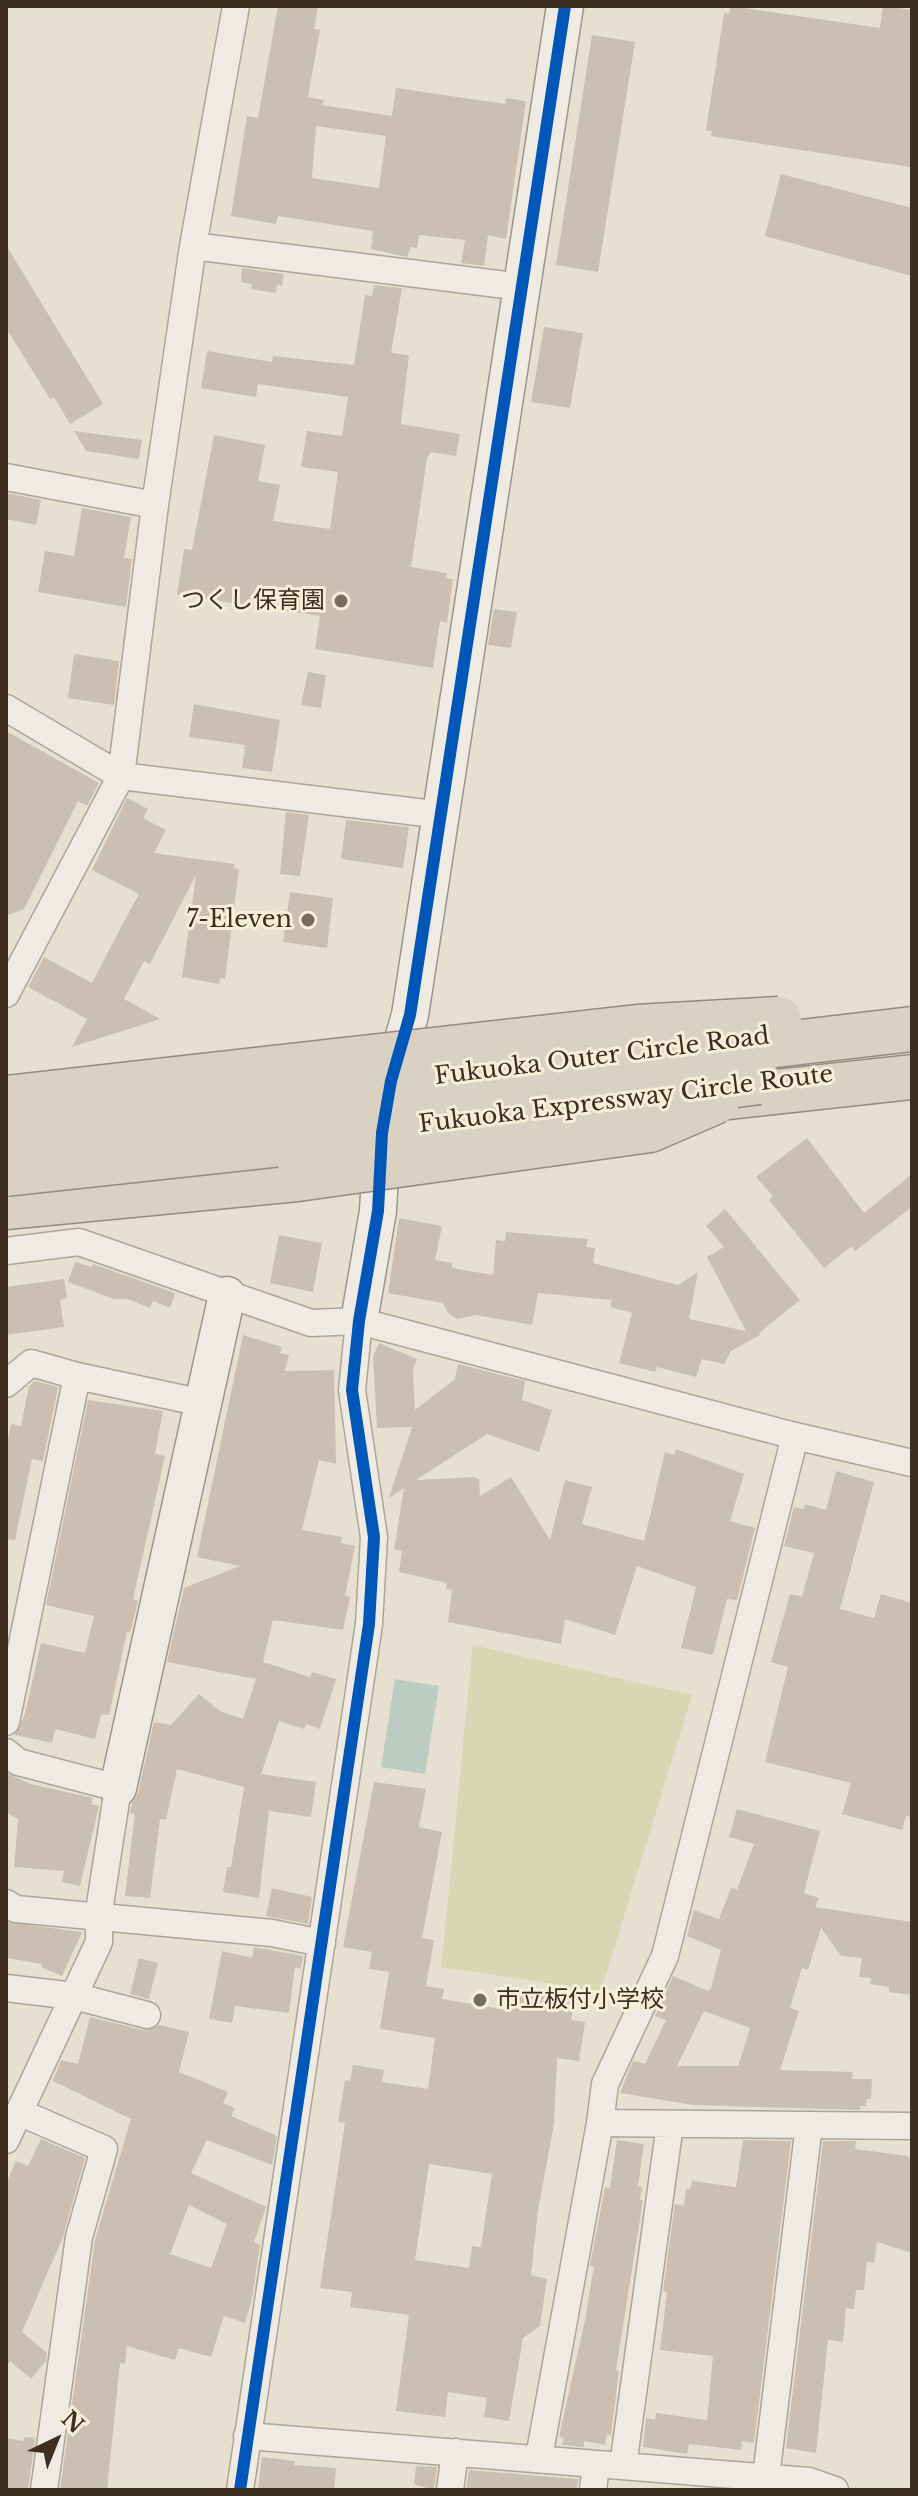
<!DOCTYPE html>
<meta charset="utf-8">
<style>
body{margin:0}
#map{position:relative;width:918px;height:2496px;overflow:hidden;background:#e7e0d1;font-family:"Libre Baskerville",serif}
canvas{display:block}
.frame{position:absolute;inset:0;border:8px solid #3d2e20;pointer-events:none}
.north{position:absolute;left:16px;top:2400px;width:80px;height:80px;-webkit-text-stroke:6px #f7eed8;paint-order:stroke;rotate:43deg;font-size:22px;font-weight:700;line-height:32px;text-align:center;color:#3d2e20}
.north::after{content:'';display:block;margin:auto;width:28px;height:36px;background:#3d2e20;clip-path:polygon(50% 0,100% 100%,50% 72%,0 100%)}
</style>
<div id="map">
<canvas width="918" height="2496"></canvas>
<div class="frame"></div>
<div class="north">N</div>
</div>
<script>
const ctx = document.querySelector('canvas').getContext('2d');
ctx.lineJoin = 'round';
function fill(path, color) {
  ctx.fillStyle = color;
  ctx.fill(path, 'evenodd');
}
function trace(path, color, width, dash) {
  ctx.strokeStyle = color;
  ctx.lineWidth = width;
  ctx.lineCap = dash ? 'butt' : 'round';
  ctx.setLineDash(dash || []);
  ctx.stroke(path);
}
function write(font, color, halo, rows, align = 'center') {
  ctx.font = font + ' "Libre Baskerville","Noto Sans JP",serif';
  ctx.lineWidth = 6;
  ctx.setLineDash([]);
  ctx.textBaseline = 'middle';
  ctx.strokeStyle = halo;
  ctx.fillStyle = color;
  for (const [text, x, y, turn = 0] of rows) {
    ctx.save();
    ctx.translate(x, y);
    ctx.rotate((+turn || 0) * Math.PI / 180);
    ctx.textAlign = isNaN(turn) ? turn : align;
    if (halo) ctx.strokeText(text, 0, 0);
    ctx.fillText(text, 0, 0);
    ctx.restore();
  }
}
const green = new Path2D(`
 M473,1645L692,1695L601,1991L441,1967Z`);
const water = new Path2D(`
 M395,1679L439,1686L425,1774L381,1767Z`);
const building = new Path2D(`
 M278,6H318L314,29L320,30L308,97L324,100L322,105L392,116L396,88L505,104L506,98L526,101L506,239L488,235L484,266L461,263L465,240L419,235L417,248L411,247L407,257L371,249L373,231L278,216L276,224L231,216L247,116L258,118ZM316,126L386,136L379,188L312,178Z
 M730,6L880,28L883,6L912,10L910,167L711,136L712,131L706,130L724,13L729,14Z
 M592,35L635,42L598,272L556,265Z
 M781,174L912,208V276L765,236Z
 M6,245L103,404L70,424L54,397L50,399L6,328Z
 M242,268L284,274L282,286L277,285L276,293L251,289L252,284L241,282Z
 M374,285L402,288L391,353L409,355L401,424L460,434L456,456L431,452L427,458L411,567L447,573L446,578L453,579L447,623L440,621L433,668L315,649L320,616L177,595L184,549L192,550L214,435L265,445L258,481L280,485L273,521L330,529L338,472L301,467L307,431L342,436L348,397L258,384L256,397L201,388L207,351L272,362L273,356L354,365L365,295L372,296Z
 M544,327L583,333L570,408L531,402Z
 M74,431L142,440L139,459L86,451Z
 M6,493L41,500L36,525L6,519Z
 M82,508L131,517L124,558L132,559L126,607L38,592L45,551L74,556Z
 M494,609L517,612L511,648L488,645Z
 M74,654L119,661L114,705L68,698Z
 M308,672L326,675L321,708L301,705Z
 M194,704L280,720L272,772L242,768L245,745L189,737Z
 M6,731L99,783L87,806L78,801L24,909L6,916Z
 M127,798L148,809L143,818L166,830L154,853L234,864V868L239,869L225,979L220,978L219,984L182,977L196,875L150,964L144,961L124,999L160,1019L72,1047L87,1019L28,987L44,957L92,983L120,929L139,894L92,870Z
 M286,812L309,815L300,876L280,874Z
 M346,820L409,827L403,868L341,859Z
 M290,892L333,898L327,948L283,942Z
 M807,1138L864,1213L912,1174V1207L855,1251L852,1246L824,1268L769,1200L773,1196L756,1177Z
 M725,1209L800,1300L758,1334H762L731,1351L724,1364L702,1359L696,1377L657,1367L655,1372L619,1363L632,1313L610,1307L612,1300L538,1293L532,1325L476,1315L457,1319L448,1313L443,1303L388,1293L399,1218L442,1226L435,1260L452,1263V1268L493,1275L496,1240L505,1241L506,1232L588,1239L586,1247L595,1248L593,1263L678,1285L698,1272L689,1319L746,1331L707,1257L724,1247L706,1226Z
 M279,1235L322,1243L313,1292L270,1283Z
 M75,1262L92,1267L93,1264L175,1293L170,1308L153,1301L150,1308L128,1299H114L68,1282Z
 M64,1279L67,1298L60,1300L64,1327L6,1335V1287Z
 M243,1335L282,1347L280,1353L289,1355L285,1371L334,1370L336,1464L319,1460L302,1530L342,1537L341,1543L355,1546L345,1596L350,1597L343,1630L273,1620L263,1662L310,1677L312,1672L336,1679L320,1729L306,1724L304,1729L279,1721L261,1774L316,1782L311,1817L269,1811L259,1898L223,1892L227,1867H231L244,1787L177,1769L166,1820L160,1819L150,1898L125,1896L135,1814L130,1813L132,1803L138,1793L154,1722L171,1725L199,1694L220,1711L243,1719L256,1679L167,1662L184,1588L240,1566L197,1557Z
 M379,1343L417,1359L413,1370L415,1410L455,1379L458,1364L525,1381L522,1400L552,1410L539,1452L487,1434L416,1480L473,1477L479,1479L480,1496L511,1477L550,1540L565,1480L592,1487L582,1524L644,1541L665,1452L674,1455L676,1449L744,1474L730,1521L755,1528L737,1600L727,1599L713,1655L681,1648L696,1587L637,1566L615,1635L565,1619L561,1644L448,1622L452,1590L446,1589L447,1583L399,1572L402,1551L394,1550L404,1488L389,1498L412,1427L377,1428L373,1357Z
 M35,1381L58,1387L43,1461L32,1459L15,1540L6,1539V1449L11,1424L21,1426L29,1386Z
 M88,1400L163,1411L155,1454L165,1456L133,1599L138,1601L130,1633L127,1632L109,1715L101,1714L95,1739L55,1729L52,1743L15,1735L25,1714L41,1643L85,1653L94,1616L46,1605Z
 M836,1471L874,1482L840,1609L874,1618L881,1594L912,1603V1817L906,1816L902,1830L842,1814L851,1783L765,1762L788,1667L771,1662L790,1594L802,1597L814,1553L784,1546L794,1507L804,1509L805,1504L826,1510Z
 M6,1773L31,1784L93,1798L91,1804L99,1806L80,1886L62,1882L64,1871L14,1867L18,1819L6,1812Z
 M374,1782L426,1789L419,1827L442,1832L422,1938L434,1940L426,1986L444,1989L442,1999L512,2011L515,1990L552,1995L553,1989L576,1993L571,2020L585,2022L579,2061L557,2058L554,2124L538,2210L531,2275L547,2279L540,2326L523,2338L509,2421L484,2417L487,2398L448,2392L445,2417L396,2411L409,2315L350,2307L352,2292L320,2288L345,2123L338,2122L345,2080L350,2081L353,2065L384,2070L382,2082L428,2089L435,2038L380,2029L389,1972L369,1969L372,1952L343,1947ZM429,2164L492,2174L481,2247L472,2246L469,2268L415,2260Z
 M737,1809L820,1831L804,1893L819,1898L815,1907L912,1922V1995L889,1992V1987L870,1984L871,1978L859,1977L862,1958L841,1956L821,1928L808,1970L802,1968L790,2008L799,2011L780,2070L853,2072L852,2079H872L871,2099H867L866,2106H860V2110L693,2105L620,2093L633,2061L645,2064L666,2020L655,2016L673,1976L708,1991L711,1988L721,1950L687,1936L694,1910L719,1919L731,1888L737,1890L754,1844L729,1837ZM704,2011L750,2028L738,2066H677Z
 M272,1888L312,1897L308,1924L266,1916Z
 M6,1922L82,1932L62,1976L41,1967L42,1964L6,1958Z
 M254,1947L303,1956L301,1969L295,1967L289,2013L235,2006L232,2023L209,2019L222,1951L252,1958Z
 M139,1958L158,1963L149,1999L130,1994Z
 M90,2017L143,2030L159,2025L189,2032L179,2072L228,2092L223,2103L235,2108L231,2116L277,2136L272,2165L207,2140L191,2173L266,2207L254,2242L260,2245L252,2299L245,2323L224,2316L211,2357L179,2348L175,2360L127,2346L125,2364L120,2363L107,2490H60L95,2240L131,2119L53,2081L61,2060L78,2064ZM189,2205L227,2224L211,2268L170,2254Z
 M41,2139L85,2158L63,2237L22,2332L47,2353L46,2361L31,2379L10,2361L6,2369V2184L16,2161L28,2166Z
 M617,2140L644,2144L638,2186L642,2187L640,2200H643L616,2370L619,2371L611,2435L607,2434L605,2445L584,2441V2447L562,2445L564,2438L559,2437L585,2320L594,2266L590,2265L605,2187L610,2188Z
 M743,2140L791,2141L754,2443L742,2441L741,2450L689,2444L687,2454L643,2447L646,2418L655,2420L656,2413L707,2420L713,2356L660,2350L667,2292L663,2291L675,2204L684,2206L686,2189H690L692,2181L736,2187Z
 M823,2141H856L855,2149L908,2156L912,2163V2253L877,2242L874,2263L867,2262L864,2290H856L854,2309L846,2308L843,2342L828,2340L816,2453L786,2448Z
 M24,2437L35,2438L28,2490H6V2438L23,2441Z
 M262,2457L295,2461L294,2465L336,2468L334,2490H258Z
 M416,2466L437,2467L434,2490L414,2484Z
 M469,2470L578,2479L577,2490H466Z`);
const street = new Path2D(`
 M193,246L522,287
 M6,477L155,505L193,246L236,6
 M6,708L121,776L442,815
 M6,994L121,776L155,505
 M6,1251L79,1242L311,1323L359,1321L795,1436L912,1463
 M6,1384L31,1363L77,1376
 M6,1722L77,1376L203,1403
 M6,1752L18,1762L118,1788L99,1911V1942L6,2140
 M6,1903L16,1909L272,1933L322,1943
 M6,1988L74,1996L147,2015
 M19,2112L104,2149L79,2237L44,2490
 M600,2123L605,2084L665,1956L795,1436
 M247,2436L809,2481L835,2490
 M539,2457L600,2123L912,2126
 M623,2466L670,2124
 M766,2477L809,2125
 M240,2490L369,1624L374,1537L352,1390L359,1321
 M450,2490L455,2452
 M593,2490L596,2464`);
const secondary = new Path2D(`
 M392,1078L410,1015L565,6
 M359,1321L378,1211L382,1140
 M118,1788L227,1295`);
const highway = new Path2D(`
 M720,1098L912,1077
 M6,1207L297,1179`);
const highwayBridge = new Path2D(`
 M6,1098L637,1027L779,1019
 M6,1135L912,1029
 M6,1174L292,1143L759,1082
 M297,1179L650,1130L717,1101`);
const cycleway = new Path2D(`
 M240,2490L369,1624L374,1537L352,1390L359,1321L378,1211L382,1133L391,1081L410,1015L565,6`);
const markers = [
 [341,601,8,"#786c5e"],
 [308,920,8,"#786c5e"],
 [480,2000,8,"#786c5e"]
];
const poiNames = [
 ["つくし保育園",325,601],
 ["7-Eleven",292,920],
 ["市立板付小学校",496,2000,"left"]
];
const streetNames = [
 ["Fukuoka Outer Circle Road",602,1057,-7],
 ["Fukuoka Expressway Circle Route",626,1100,-7]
];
fill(green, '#d6d7b3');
fill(water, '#bcccc2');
fill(building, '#cbbfb2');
trace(street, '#ada599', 29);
trace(secondary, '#9c958a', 39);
trace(highway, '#928b80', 47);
trace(street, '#efebe3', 26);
trace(secondary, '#efebe3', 36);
trace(highway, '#dad1c2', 44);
trace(highwayBridge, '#928b80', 47, []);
trace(highwayBridge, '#dad1c2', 44);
trace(cycleway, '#0057b8', 12);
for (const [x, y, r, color] of markers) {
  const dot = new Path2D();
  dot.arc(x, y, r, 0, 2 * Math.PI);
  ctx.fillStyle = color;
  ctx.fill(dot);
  trace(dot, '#f7eed8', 3);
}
write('24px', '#3d2e20', '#f7eed8', poiNames, 'right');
write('24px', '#3d2e20', '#f7eed8', streetNames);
</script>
